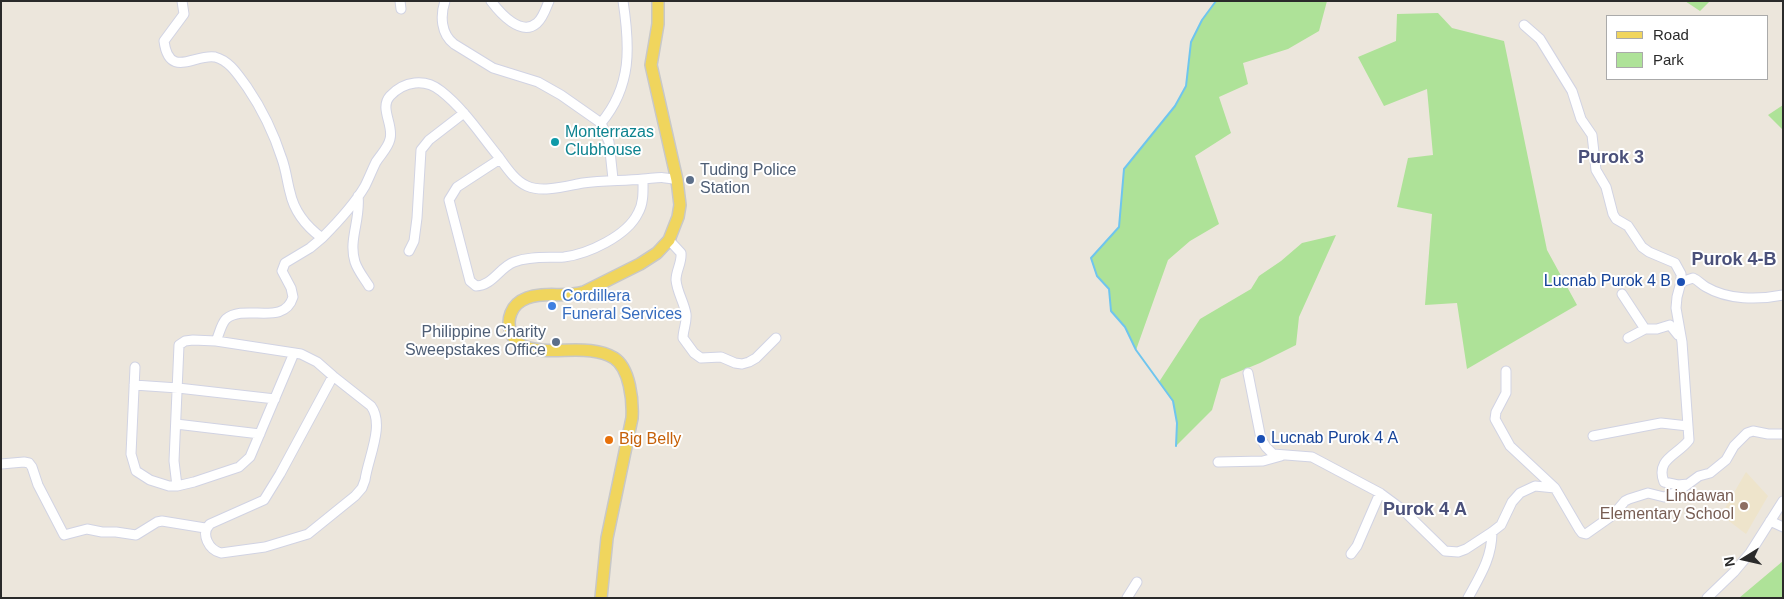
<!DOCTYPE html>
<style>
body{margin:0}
#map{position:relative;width:1784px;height:599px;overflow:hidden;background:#ece6dc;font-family:Arial,sans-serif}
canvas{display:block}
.frame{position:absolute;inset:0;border:2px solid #2a2a2a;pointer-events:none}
.legend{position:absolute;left:1606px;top:15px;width:162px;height:65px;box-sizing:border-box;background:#fff;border:1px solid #aaa;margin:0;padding:6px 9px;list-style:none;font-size:15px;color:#2a2a2a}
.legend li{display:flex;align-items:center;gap:10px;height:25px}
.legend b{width:25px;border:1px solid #aaa}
.north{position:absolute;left:1719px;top:534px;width:50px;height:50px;-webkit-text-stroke:4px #fff;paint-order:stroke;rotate:260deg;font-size:14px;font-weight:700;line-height:20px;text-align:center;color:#2a2a2a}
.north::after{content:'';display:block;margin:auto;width:18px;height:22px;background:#2a2a2a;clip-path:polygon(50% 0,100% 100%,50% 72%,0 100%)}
</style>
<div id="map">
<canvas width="1784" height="599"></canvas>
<div class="frame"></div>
<ul class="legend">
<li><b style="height:6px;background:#f0d55d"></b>Road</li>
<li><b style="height:14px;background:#aee298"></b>Park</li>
</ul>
<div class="north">N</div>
</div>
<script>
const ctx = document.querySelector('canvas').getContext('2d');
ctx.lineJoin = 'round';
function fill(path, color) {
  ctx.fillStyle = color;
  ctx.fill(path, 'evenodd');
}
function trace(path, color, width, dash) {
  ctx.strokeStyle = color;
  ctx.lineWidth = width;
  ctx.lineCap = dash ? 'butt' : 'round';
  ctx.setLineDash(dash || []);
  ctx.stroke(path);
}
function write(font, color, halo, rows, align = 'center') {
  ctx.font = font + ' Arial,sans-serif';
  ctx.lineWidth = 4;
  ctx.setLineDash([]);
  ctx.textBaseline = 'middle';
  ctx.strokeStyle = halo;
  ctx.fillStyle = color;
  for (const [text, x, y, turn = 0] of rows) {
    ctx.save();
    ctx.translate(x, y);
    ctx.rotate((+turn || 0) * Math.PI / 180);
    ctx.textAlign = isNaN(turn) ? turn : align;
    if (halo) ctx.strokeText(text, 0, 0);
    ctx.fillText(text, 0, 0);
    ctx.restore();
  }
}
const education = new Path2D(`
 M1746,472L1768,496L1746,534L1721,515Z`);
const green = new Path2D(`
 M1216,1H1327L1319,31L1288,49L1243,63L1248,84L1219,97L1231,133L1195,156L1219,224L1190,241L1168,260L1136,350L1125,327L1111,311L1109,289L1097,276L1091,258L1119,227L1124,169L1175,106L1186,86L1191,42L1202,20Z
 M1685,1H1710L1700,11Z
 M1438,13L1452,28L1504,41L1547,250L1577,305L1467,369L1457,303L1425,305L1432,214L1397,207L1408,158L1433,155L1427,89L1384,106L1358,57L1396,41L1397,14Z
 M1783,105V130L1768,115Z
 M1336,235L1299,317L1296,345L1260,363L1221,379L1212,410L1176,446L1177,423L1173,402L1159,382L1200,319L1251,289L1259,276L1281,261L1302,243Z
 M1783,561V598H1739Z`);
const stream = new Path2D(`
 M1176,446L1177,423L1173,401L1136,350L1125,327L1111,311L1109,289L1097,276L1091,258L1119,227L1124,169L1175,106L1186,86L1191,42L1202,20L1216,1`);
const minor = new Path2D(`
 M182,1L184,14L164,41C169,80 196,53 215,57C230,61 238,75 247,87C262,109 274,134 282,159C286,170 287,181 290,192C294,211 307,227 322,238C337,223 354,205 365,186C369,178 372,170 376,162C381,154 388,148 390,139C394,125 379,108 390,96C404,81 425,78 441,91C464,109 480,134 498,156C506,167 515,181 527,186C543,193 566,186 583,183C604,180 623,181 643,179C657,178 663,176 677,180
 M400,1L401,9
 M445,1C440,16 441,34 454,44L493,68L538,82L561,95L601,123L609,142L613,179
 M491,1C500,13 521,37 537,23C543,18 546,8 549,1
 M1524,25L1540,39L1572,91L1581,119L1592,135L1596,170L1606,187L1613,214L1616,219L1628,226L1642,247L1649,252L1675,263L1681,274V282L1677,297L1676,308L1682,342L1689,440C1678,455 1655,459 1664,482L1678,485L1688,484
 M601,123C632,86 630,47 623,1
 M500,159L457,187L449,200L470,281L476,286C492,286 500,267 514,262C530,256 547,258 564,257C588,254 627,236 638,213C644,203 643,190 643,179
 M358,196C361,219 348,240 355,262C358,271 364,278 369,286
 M669,240L681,253C682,263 676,270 676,280C677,292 684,302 686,314C687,323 683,330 683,338L694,353L701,358L721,357L735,363L742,364L749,362L756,358L776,338
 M409,251L414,241L417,218L421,150L429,140L464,113
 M1681,282L1693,278C1698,280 1701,284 1706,287C1728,300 1758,300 1783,295
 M1622,294L1645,329H1657L1670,325L1678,335
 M1628,338L1645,329
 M216,341C219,335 221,324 226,319C245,303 284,327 293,297L291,288L282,271L285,263L310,248L322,238
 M135,367L131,454L136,471L150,480L169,486H177L194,482L239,467L250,457L294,353
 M1506,371V393L1496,412L1495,419L1510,446L1555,488
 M1248,373L1261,439L1266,447L1273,454L1312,457L1380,493L1403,510L1445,551L1458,552L1466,549L1492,532L1501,525L1512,502L1520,493L1535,486L1555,488L1579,529L1582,533L1586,534L1613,515L1625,501L1629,499L1648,493L1664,497L1670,495L1680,490L1699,476L1710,473L1726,460L1734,446L1747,433L1753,431L1768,434H1783
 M134,385L178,388L275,399
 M176,424L260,434
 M1593,436L1661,423L1688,426
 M1218,462L1263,461L1281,456
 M1,464L24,462L29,463L32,467L38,485L64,535L87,529L102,532H116L136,535L157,522L162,521L205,528
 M177,486L174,461L179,345L185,341L193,340L216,341L301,354L317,362L333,376L371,406C385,425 368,458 365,480L362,488L355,496L308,534L265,547L221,553C209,550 200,534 210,524L264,500L280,474L333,376
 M1770,521L1783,527
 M1351,554L1357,546L1380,493
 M1127,598L1137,582
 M1468,598C1480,576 1492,558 1492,532
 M1707,598L1734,572L1750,553L1783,501`);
const major = new Path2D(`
 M601,598L607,538L632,418C633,401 630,368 614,358C589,342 549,357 523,346C511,340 506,325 511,313C514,305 519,301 527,298C545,291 565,298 584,292L640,264L657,253L669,240L678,217L680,205L677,180L651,65L658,24V1`);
const markers = [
 [555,142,5,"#0f9aa8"],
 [690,180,5,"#5c6f8a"],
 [1681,282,5,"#1a4fb4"],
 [552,306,5,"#3f7fe0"],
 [556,342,5,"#5c6f8a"],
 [1261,439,5,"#1a4fb4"],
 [609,440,5,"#e8710a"],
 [1744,506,5,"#8d6e63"]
];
const cultureNames = [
 ["Monterrazas",565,133],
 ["Clubhouse",565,151]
];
const serviceNames = [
 ["Tuding Police",700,171],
 ["Station",700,189],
 ["Philippine Charity",546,333,"right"],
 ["Sweepstakes Office",546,351,"right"]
];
const transitNames = [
 ["Lucnab Purok 4 B",1671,282],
 ["Lucnab Purok 4 A",1271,439,"left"]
];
const shopNames = [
 ["Cordillera",562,297],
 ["Funeral Services",562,315]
];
const foodNames = [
 ["Big Belly",619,440]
];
const educationNames = [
 ["Lindawan",1734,497],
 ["Elementary School",1734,515]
];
const neighbourhoodNames = [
 ["Purok 3",1611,158],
 ["Purok 4-B",1734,260],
 ["Purok 4 A",1425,510]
];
fill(education, '#eee4cb');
fill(green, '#aee298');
trace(stream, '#6fc5ee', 2);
trace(minor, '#d1d3e3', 11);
trace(major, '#c8c8c8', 14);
trace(minor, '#fff', 9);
trace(major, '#f0d55d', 11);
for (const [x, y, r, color] of markers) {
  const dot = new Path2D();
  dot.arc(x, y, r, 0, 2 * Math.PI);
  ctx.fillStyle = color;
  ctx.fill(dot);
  trace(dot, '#fff', 2);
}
write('16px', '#0d838f', '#fff', cultureNames, 'left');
write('16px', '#4e5e75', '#fff', serviceNames, 'left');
write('16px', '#164399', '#fff', transitNames, 'right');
write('16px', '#366cbe', '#fff', shopNames, 'left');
write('16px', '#c56008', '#fff', foodNames, 'left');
write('16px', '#785e54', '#fff', educationNames, 'right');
write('bold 18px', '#4a507a', '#fff', neighbourhoodNames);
</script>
